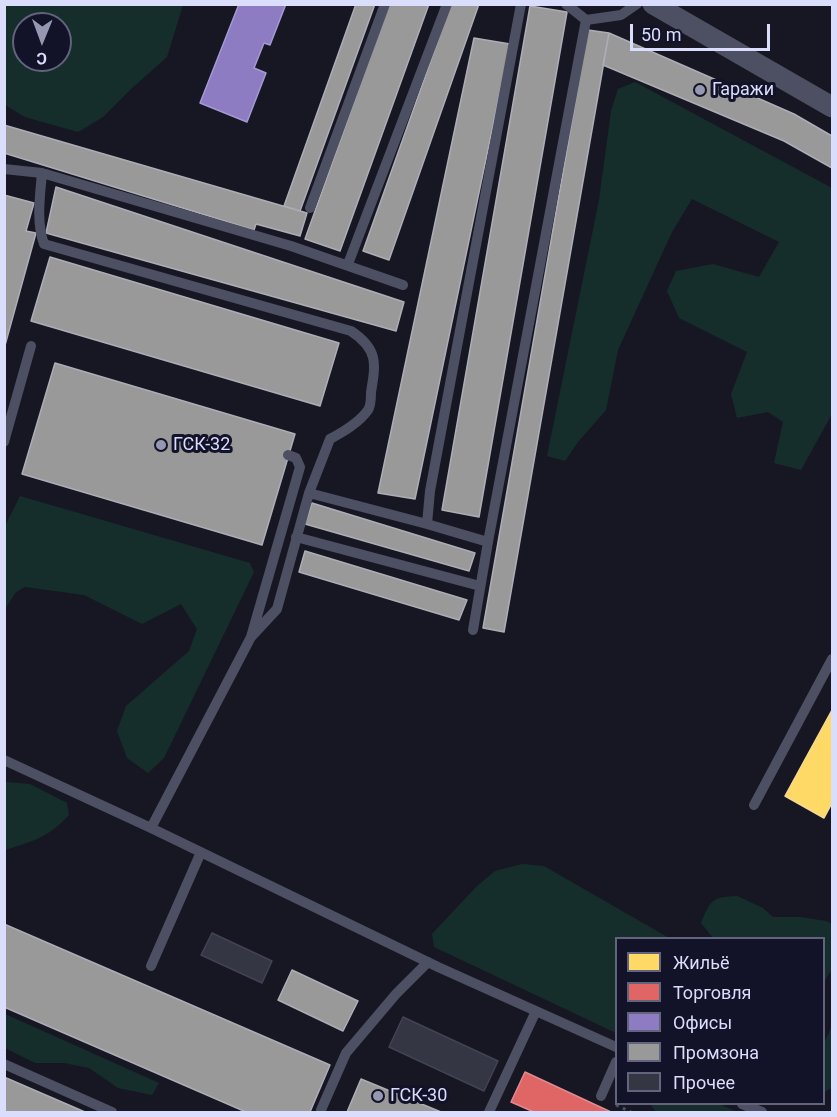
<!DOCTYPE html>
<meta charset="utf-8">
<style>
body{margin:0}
#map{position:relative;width:837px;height:1117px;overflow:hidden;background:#171723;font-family:Roboto,sans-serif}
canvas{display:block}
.frame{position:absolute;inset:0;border:6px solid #dbddfd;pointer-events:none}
.legend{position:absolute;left:615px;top:937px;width:210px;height:168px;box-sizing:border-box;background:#121228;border:2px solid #62637d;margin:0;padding:8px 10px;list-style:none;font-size:18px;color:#dbddfd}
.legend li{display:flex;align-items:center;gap:12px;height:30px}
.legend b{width:30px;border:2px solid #62637d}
.north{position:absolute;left:12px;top:12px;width:60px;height:60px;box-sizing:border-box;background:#121228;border:2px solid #62637d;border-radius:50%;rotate:181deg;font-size:16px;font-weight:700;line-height:24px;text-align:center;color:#dbddfd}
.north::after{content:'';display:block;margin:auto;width:21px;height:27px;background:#9698b1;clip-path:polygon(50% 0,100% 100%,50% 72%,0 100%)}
.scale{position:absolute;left:630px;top:24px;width:140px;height:27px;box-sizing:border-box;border:3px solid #dbddfd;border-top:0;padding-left:8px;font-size:18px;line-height:21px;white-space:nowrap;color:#dbddfd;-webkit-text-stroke:4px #121228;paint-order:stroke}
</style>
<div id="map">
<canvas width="837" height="1117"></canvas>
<div class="frame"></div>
<ul class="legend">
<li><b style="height:16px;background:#ffd966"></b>Жильё</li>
<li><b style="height:16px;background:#e06666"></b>Торговля</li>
<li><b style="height:16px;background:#8e7cc3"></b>Офисы</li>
<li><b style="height:16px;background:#999"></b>Промзона</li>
<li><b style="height:16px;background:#353644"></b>Прочее</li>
</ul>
<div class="north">С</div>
<div class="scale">50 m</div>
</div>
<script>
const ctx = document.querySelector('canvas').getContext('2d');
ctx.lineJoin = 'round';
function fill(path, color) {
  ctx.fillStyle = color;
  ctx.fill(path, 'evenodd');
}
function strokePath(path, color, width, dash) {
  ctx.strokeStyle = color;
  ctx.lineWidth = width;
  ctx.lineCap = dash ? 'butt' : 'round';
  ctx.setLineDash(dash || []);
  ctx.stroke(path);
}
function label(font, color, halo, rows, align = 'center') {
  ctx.font = font + ' Roboto,sans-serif';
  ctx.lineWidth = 6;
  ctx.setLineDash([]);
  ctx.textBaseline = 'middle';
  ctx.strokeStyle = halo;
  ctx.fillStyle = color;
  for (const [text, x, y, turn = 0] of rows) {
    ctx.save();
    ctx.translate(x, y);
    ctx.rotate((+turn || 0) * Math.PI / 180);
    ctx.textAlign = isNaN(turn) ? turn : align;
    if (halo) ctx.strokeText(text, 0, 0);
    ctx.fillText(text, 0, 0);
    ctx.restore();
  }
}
fill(new Path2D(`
 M5,4H183V5L167,57L130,90L103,117L78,132L25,117L5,105ZM24,24H60V60H24Z
 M635,82L832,188V414L801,470L774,463L783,422L768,412L737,418L731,394L747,352L679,318L667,291L676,271L713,264L759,277L779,242L692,199L672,232L618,350L606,410L578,442L565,461L547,456L599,200L611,111L618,89Z
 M20,496L250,563L254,572L164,758L148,773L127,758L117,731L126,706L189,651L197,629L181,604L142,624L84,595L25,587L16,592L5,609V526Z
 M6,782L30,784L67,803L69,815C48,838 33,841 5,850Z
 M522,864L544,866L669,938H616V1033L434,947L432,934L476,887L495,871Z
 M737,896L763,908L773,917H800L826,921L832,924V969L824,982V938H713L701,923C710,901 711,897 737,896Z
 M4,1014H5L159,1083L152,1095L118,1088L89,1068L64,1063H35L5,1048Z
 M832,1026V1086L830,1089L824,1092V1043Z
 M650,1104H719L735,1111L656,1112Z`), '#152e2b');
const homes = new Path2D(`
 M832,710V803L824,818L785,796Z`);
fill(homes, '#ffd966');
strokePath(homes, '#f4da93', 1.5);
const shops = new Path2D(`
 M525,1072L611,1112H534L511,1102Z`);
fill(shops, '#e06666');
strokePath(shops, '#de8a93', 1.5);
const offices = new Path2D(`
 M239,4H286L270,45L264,43L254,68L266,73L247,122L200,103Z`);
fill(offices, '#8e7cc3');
strokePath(offices, '#a599d4', 1.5);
const industry = new Path2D(`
 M356,4H375L300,211L284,206Z
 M389,4H429L340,251L305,239Z
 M451,4H479L389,260L363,251Z
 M530,6L567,12L479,517L442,510Z
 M588,30L609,33L504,632L483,628Z
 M609,33L794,114L832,136V168L784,141L603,65Z
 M474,38L510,44L415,499L378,493Z
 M4,125L307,213L300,236L256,224L254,230L4,153Z
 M56,187L404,302L396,331L46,233Z
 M4,195L34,203L26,231L36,233L4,349Z
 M50,257L339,343L320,406L31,321Z
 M55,363L295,434L262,545L22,474Z
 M312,503L475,553L469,571L305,524Z
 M305,551L467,600L459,620L299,572Z
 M4,924L330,1065L310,1112H246L4,1007Z
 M292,970L358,1001L343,1031L278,1000Z
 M4,1077L85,1112H4Z
 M361,1079L441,1112H347Z`);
fill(industry, '#999');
strokePath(industry, '#adadb7', 1.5);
const building = new Path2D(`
 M212,933L272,961L262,983L201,955Z
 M403,1017L498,1061L484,1091L389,1047Z`);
fill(building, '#353644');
strokePath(building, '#434256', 1.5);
strokePath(new Path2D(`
 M616,1105L631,1112`), '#45535c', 3, [3, 4.5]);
strokePath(new Path2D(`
 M566,4L586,20L621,15L637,4
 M4,169L42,173L291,246L403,285
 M42,173C40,196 36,222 44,244L351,331C378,349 376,363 371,392C371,398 371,406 368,410C359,423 343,432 330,439L309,493L277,609L251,637
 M310,208L385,4
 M348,264L447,4
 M4,442L31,346
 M309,493L427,524L488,542
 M427,524L430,491L521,4
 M296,537L480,586
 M473,630L488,542L586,20
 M4,760L151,828L438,967L616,1047
 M754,805L832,659
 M151,828L251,637L300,467L296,458L288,455
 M151,966L201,852
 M4,1064L112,1112
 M601,1096L616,1062
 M742,1104L762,1112
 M321,1110L346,1053L396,994L428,962
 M489,1112L536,1011`), '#4d4f63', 10);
strokePath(new Path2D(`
 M653,4L832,107`), '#4d4f63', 21);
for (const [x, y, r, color] of [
 [700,90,6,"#9698b1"],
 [161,445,6,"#9698b1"],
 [378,1096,6,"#9698b1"]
]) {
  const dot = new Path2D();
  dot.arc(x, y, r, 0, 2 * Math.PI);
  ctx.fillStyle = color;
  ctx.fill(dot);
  strokePath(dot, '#121228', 2);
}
label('18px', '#dbddfd', '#121228', [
 ["Гаражи",712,90],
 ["ГСК-32",173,445],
 ["ГСК-30",390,1096]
], 'left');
</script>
